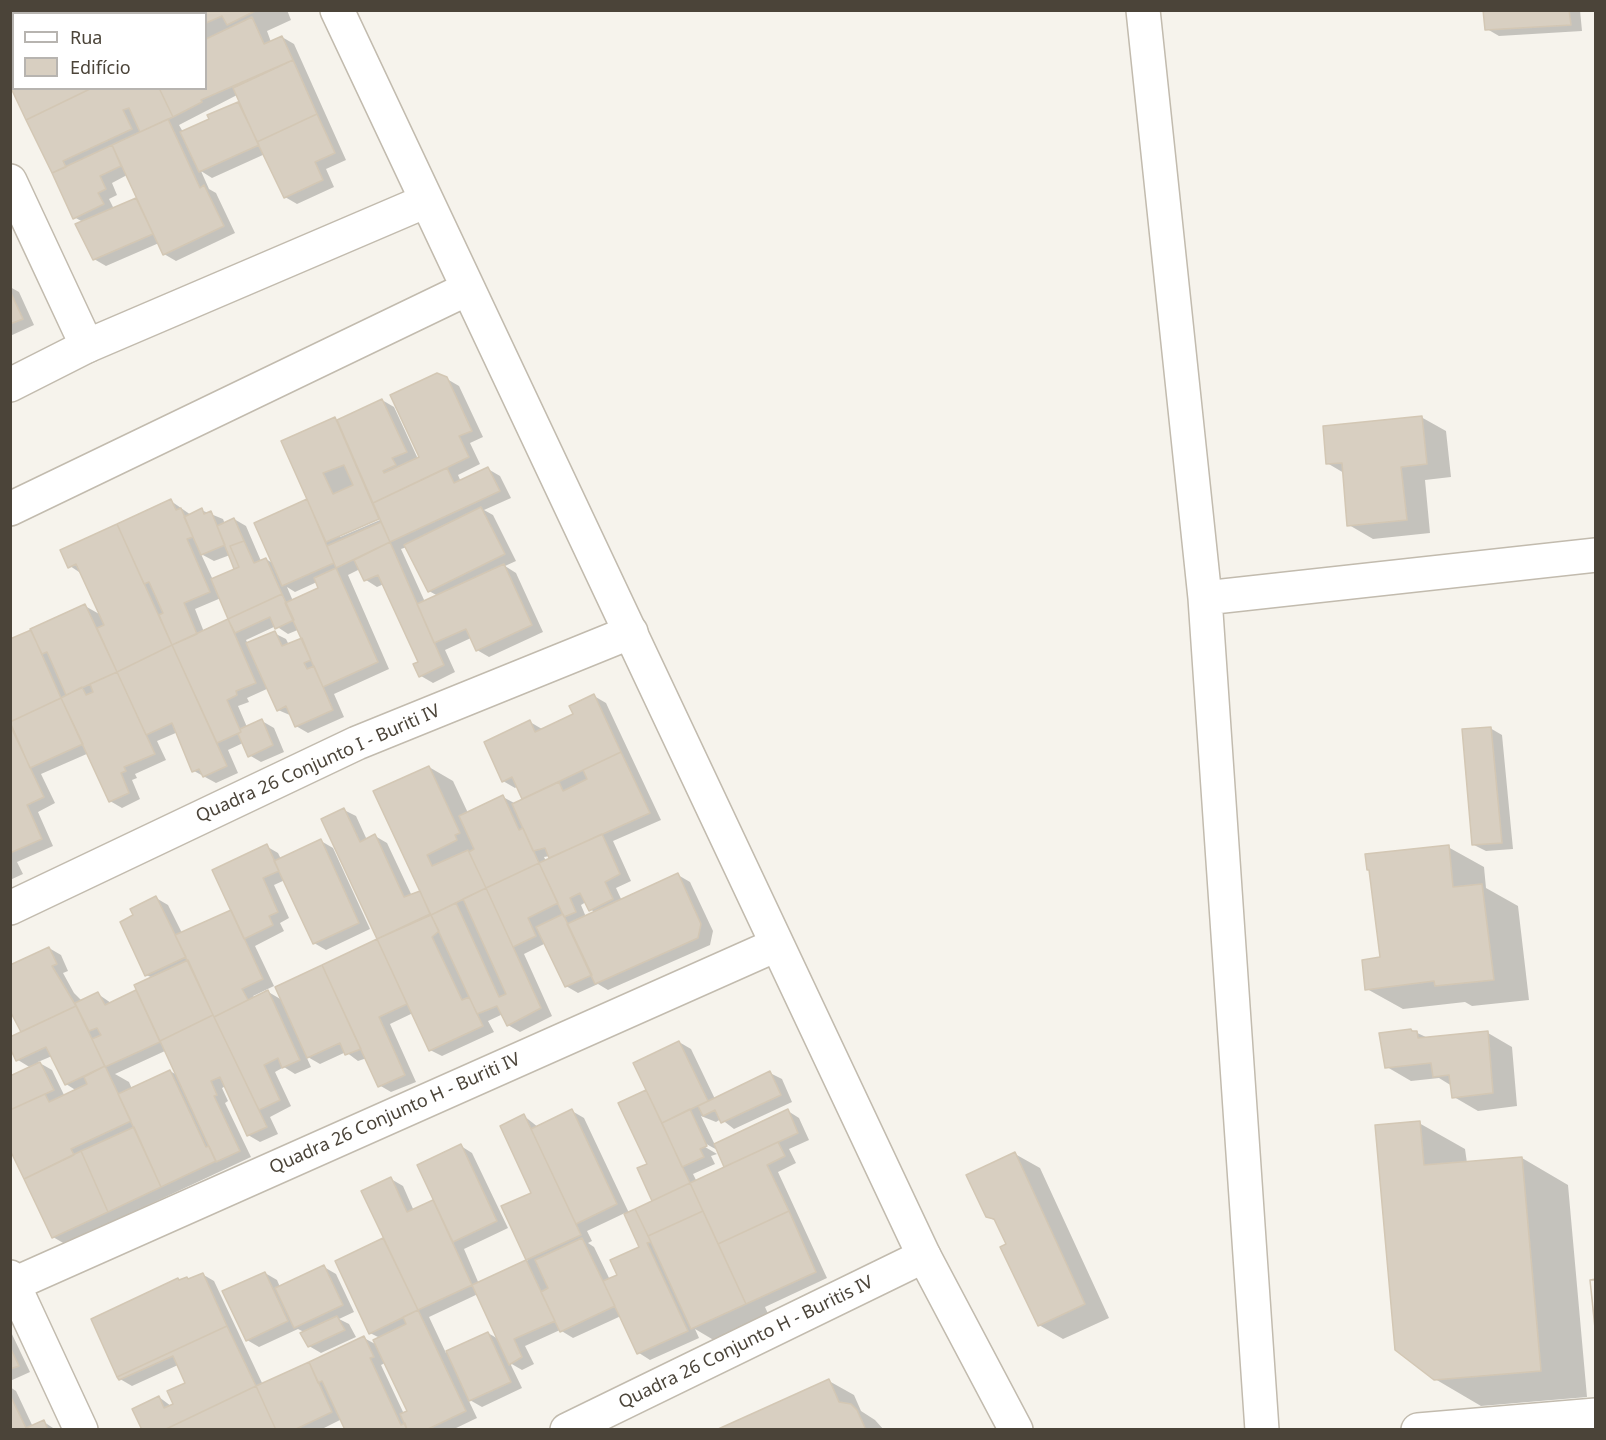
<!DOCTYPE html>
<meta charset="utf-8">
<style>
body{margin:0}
#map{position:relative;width:1606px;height:1440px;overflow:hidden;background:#f6f3ec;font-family:"Noto Sans",sans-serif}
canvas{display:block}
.frame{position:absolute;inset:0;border:12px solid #4b4439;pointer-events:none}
.legend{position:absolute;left:12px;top:12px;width:195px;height:78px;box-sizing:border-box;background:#fff;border:2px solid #b7b4b0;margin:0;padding:8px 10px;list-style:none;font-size:18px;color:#4b4439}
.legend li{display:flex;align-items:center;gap:12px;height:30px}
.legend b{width:30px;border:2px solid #b7b4b0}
</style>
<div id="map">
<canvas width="1606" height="1440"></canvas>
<div class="frame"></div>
<ul class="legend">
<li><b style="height:8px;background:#fff"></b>Rua</li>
<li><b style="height:16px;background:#d8cfc1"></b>Edifício</li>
</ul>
</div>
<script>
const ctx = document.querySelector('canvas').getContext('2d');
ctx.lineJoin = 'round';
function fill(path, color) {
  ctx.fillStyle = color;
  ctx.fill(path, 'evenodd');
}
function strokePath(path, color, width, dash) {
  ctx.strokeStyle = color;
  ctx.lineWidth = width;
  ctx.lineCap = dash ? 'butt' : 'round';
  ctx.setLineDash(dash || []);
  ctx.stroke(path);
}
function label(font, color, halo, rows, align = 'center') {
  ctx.font = font + ' "Noto Sans",sans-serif';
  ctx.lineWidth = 4.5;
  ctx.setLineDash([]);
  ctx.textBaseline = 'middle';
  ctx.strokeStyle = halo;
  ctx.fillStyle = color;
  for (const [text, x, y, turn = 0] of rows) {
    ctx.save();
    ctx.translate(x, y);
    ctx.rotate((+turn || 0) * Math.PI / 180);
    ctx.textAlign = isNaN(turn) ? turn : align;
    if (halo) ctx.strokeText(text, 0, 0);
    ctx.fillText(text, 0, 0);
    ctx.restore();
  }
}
fill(new Path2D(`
 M10,10H78L79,14H14V88H206V14H112L119,10H287L291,20L267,31L271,42L282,37L294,44L346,160L326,169L334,187L297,204L285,197L265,154L212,178L201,171L209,189L216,193L235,233L176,261L164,254L159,243L106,266L94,259L83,222L74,217L10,83ZM237,95L240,102L209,116L210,119L183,132L179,125ZM127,175L138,199L114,209L109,199L117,195L112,183Z
 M1485,10H1580L1582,31L1499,36L1487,29Z
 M10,287L19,292L34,325L10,336Z
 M447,379L459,386L483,437L470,443L480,464L458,475L461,482L488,469L500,476L511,498L484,510L493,515L516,561L505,566L516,573L543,632L489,657L477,650L471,638L445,650L455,672L433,683L421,676L420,663L384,584L377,587L366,580L360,569L348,575L389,669L334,694L344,717L308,733L296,726L292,716L278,710L269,688L247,698L249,702L238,706L247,727L262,721L274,728L284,752L261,762L249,755L243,743L228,750L238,773L216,783L194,771L178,732L157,741L166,760L135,774L137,778L132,780L140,799L122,808L110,801L89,753L41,774L55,803L38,812L53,846L17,862L23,874L10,880V641L85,606L101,615L82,574L70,566L171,501L191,515L201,510L223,519L225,524L234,519L246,526L261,561L266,559L274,564L309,500L334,419L339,421L382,400L394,407L418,459L421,458ZM386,514L387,517L340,537V534ZM407,547L429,591L438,596L425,602L401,549ZM201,554L214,561L230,555L236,570L213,580ZM317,582L320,589L293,601L287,587L295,592ZM221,598L230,619L204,632L195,609ZM276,626L288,634L300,629L304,639L289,645L286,639L274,633L248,644L246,640Z
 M1421,417L1446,431L1451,477L1425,480L1430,533L1373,539L1349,525L1344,473L1327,463Z
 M594,696L606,703L661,820L613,841L631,881L616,888L622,901L678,875L690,882L713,931L710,945L608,990L598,984L578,993L566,986L546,943L524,954L552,1016L520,1032L508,1025L503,1014L488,1021L494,1032L442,1056L430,1050L413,1013L390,1024L416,1082L391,1092L379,1085L367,1058L358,1061L346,1052L320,1064L306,1056L311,1067L295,1074L284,1067L275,1072L291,1106L270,1117L278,1134L260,1142L248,1135L226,1086L222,1088L228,1101L225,1103L251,1157L127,1215L132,1226L77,1251L53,1237L31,1068L18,1060L49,948L61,955L68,971L63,973L74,993L82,1001L98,994L111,1003L138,991L153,978L146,975L135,916L156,898L168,905L182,933L233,910L266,846L278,853L281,859L321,841L333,848L370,929L326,950L314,943L285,880L274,885L289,918L280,923L284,931L255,946L274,986L253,996L255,998L266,993L265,990L282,1000L277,988L379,940L323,820L344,810L356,816L367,840L375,836L387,843L412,896L422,892L429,767L453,781L468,813L503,797L516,804L524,800L518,786L515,788L503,781L530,722L542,729L575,715ZM550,856L551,859L546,861L544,857ZM586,902L590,909L596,913L586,917L581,905ZM165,1051L177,1075L170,1071L132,1089L129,1082L115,1074ZM52,1056L66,1084L77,1091L65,1097L52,1070L38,1062Z
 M1490,728L1502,735L1513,849L1486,851L1474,845Z
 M1448,847L1484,867L1486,888L1518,906L1529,1000L1472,1006L1465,1002L1403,1009L1367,989L1381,959Z
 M1411,1030L1428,1038L1488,1033L1512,1047L1517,1106L1478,1111L1454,1097L1452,1086L1439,1078L1411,1081L1387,1067Z
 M679,1042L691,1049L715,1099L770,1073L782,1079L792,1102L734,1129L721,1119L716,1122L701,1116L715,1145L788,1111L799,1118L809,1140L789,1149L796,1163L778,1172L827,1278L765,1307L770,1318L717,1342L695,1329L699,1338L650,1360L639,1353L621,1316L573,1338L560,1330L525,1346L534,1364L522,1370L510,1363L522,1388L482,1407L468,1399L477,1418L452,1430H346L342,1419L320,1430H144L159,1397L171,1406L187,1383L178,1365L132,1386L120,1379L181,1281L202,1274L214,1281L263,1385L364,1338L377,1345L380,1338L370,1333L337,1261L385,1239L391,1179L403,1186L414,1211L435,1201L461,1146L472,1153L508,1228L464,1249L479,1284L528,1260L503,1207L533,1193L524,1116L538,1127L572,1111L584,1118L629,1213L654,1202L649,1165L620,1103L648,1091ZM701,1141L719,1151L726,1168L697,1182L693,1174L715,1164L711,1156L717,1154L700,1144ZM625,1213L641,1248L619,1276L610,1280L594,1247L588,1243L592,1241L587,1231ZM478,1294L500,1340L488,1333L446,1353L429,1317ZM385,1363L409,1412L404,1414L381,1365Z
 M1419,1123L1465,1149L1467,1163L1522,1158L1568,1185L1587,1397L1481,1406L1435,1379Z
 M1015,1154L1040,1168L1109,1318L1063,1339L1039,1325L1008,1245L997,1222L987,1216Z
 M324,1267L336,1274L354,1312L339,1319L349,1324L356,1337L321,1353L309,1346L304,1332L298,1329L259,1347L247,1340L265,1273L277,1280L280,1287Z
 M10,1330L30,1372L10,1381Z
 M829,1381L854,1395L861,1411L875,1420L884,1430H720Z
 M10,1387L16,1391L33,1427L44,1422L56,1430H10Z`), '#0003');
const building = new Path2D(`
 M10,10H70L71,14H14V54L10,55Z
 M153,10H257L227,25L222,16L206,23V14H154Z
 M1483,10H1569L1571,25L1485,30Z
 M252,17L264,44L282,36L293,60L201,100L202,102L173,117L159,88H206V39Z
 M14,58V88H92L26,120L10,86V59Z
 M293,60L317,114L257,142L233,88Z
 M92,88H159L173,117L140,132L129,108L123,110L132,129L63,161L66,167L52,173L26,120Z
 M238,102L259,145L199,172L180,132L209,119L207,115Z
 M317,114L335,153L315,162L323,180L284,198L257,142Z
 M168,119L200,188L204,185L224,226L163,255L112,145Z
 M112,145L121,166L100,176L106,189L98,193L104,204L73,219L52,173Z
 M136,198L153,234L93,260L75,224Z
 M10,291L23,319L10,324Z
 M437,373L447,377L472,431L459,436L469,457L373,503L337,420L382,399L407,452L392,458L396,465L383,471L384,473L419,457L390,395Z
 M1422,416L1427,464L1401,467L1407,520L1347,526L1342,463L1326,464L1323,426Z
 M335,417L379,519L326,542L281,441ZM344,465L353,485L333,494L323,473Z
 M488,467L500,491L390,542L373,503L447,468L454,483Z
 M171,499L176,510L181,508L193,537L187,539L210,592L184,603L197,634L172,645L159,615L163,613L149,582L144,584L117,524Z
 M307,499L334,563L282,586L254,523Z
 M481,507L505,554L428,592L404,545Z
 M202,508L204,514L211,511L225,545L201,555L184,517Z
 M234,518L244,541L230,546L239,567L234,569L217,526Z
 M381,522L390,542L336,568L327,546Z
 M117,524L172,645L117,672L97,628L104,625L76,564L68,568L60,550Z
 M244,541L254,563L266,558L282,594L228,619L211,579L239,567L230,546Z
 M390,542L444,665L419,677L413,664L418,662L378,575L364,581L354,560Z
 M504,564L532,625L476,651L466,629L434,643L417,604Z
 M336,568L378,662L323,687L285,603L318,588L314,578Z
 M282,594L294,620L275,629L270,617L235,633L228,619Z
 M85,604L117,672L66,695L47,652L42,654L30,629Z
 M228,619L256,683L236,691L237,695L227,700L241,732L217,743L172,645Z
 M31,630L61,698L10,722V639Z
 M275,631L282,646L302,638L311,660L304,663L307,669L314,666L333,710L295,727L286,706L277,711L246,643Z
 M172,645L227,766L203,777L199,769L192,772L172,723L146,735L117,672Z
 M117,672L155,754L124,767L126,771L121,773L129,793L109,802L61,698L82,687L86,695L93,692L90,684Z
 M594,694L621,752L522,799L512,777L502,782L484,742L530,720L535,732L573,714L569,706Z
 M61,698L83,744L30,768L10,722Z
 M262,719L273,745L248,757L238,734L241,732L240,729Z
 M10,725L44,797L27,805L42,839L10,853Z
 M1491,727L1502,843L1472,845L1462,729Z
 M621,752L650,813L549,858L545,848L533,851L512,804L559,782L563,791L587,779L583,770Z
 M429,766L460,833L455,835L457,840L427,855L432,866L468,850L486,888L431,915L373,791Z
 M503,795L519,830L523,828L539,863L486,888L469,852L474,849L459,816Z
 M344,808L360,842L375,834L404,897L420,891L430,914L377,939L321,819Z
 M602,834L620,874L605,882L613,899L589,911L580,893L570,898L576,912L564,917L539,863Z
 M321,839L359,923L313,944L274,861Z
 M267,844L279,871L263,878L278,912L269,916L273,925L244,939L212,870Z
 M1449,845L1453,887L1482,884L1494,980L1435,986L1434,981L1365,990L1362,960L1380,957L1369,870H1367L1365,854Z
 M539,863L558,903L528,918L536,936L513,947L486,888Z
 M678,873L701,924L698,938L595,984L567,924Z
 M486,888L541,1008L507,1026L497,1006L477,1014L431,915L456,903L499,997L506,994L463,899Z
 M156,896L186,957L145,976L120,922L133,915L130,909Z
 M231,910L263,979L242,989L248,1000L214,1017L175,935Z
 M563,914L592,975L565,987L536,927Z
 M431,915L439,931L432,937L462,1000L469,997L483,1026L429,1051L377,939Z
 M377,939L407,1004L379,1017L405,1075L378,1087L322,965Z
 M49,947L57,964L52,966L76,1006L21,1032L10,1011V965Z
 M188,960L213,1015L160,1041L134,985Z
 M322,965L361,1049L345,1055L340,1043L307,1058L275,987Z
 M136,990L160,1042L105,1067L92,1039L101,1035L97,1028L89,1031L75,1003L98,992L105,1005Z
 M268,990L300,1060L282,1068L278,1058L264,1065L280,1100L259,1110L214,1017Z
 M76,1006L105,1066L65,1085L46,1047L16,1061L10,1048V1037Z
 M213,1015L267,1127L247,1136L220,1077L211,1081L217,1095L214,1096L240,1151L216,1162L160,1041Z
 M1411,1029L1412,1031H1417L1418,1038L1488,1031L1493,1093L1452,1098L1449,1075L1433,1077L1431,1063L1385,1068L1379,1033Z
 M679,1041L708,1101L662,1123L633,1063Z
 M40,1062L54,1090L10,1110V1076Z
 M105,1066L131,1121L71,1149L74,1155L24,1179L10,1150V1110L45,1094L49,1102L87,1084L84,1077Z
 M170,1070L206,1147L209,1146L216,1161L161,1187L118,1094Z
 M770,1071L781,1095L721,1123L715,1110L703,1116L698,1106Z
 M646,1090L690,1183L652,1201L637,1168L647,1164L618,1103Z
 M572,1109L617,1204L576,1224L531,1129Z
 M690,1109L707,1146L700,1149L704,1157L682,1167L662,1123Z
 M788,1109L798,1133L724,1167L714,1144Z
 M524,1114L581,1235L526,1260L501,1206L531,1193L500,1126Z
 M1420,1121L1424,1165L1522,1157L1541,1371L1434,1380L1395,1350L1375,1125Z
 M134,1127L161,1187L108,1212L81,1151Z
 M778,1142L785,1156L767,1165L789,1211L718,1244L690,1183Z
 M461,1144L497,1221L453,1242L417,1165Z
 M81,1151L108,1212L52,1238L24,1179Z
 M1015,1152L1085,1304L1038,1326L1000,1247L1006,1244L994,1219L986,1217L966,1175Z
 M391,1177L407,1212L433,1200L472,1285L418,1310L361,1191Z
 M690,1183L703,1211L648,1236L635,1209Z
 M635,1209L651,1242L647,1243L688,1331L637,1354L603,1281L617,1275L610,1260L639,1247L624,1214Z
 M703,1211L746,1304L691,1329L648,1236Z
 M789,1211L816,1272L746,1304L718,1244Z
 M383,1238L418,1310L369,1334L335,1261Z
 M582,1238L615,1306L560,1332L541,1292L548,1288L535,1260Z
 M526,1260L555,1321L514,1339L522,1357L509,1365L472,1285Z
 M324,1265L343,1305L294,1328L275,1288Z
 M265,1272L288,1321L246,1341L222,1291Z
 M203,1273L227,1326L117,1377L91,1319L178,1278L179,1280L187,1277L188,1279Z
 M1596,1279V1336L1590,1280Z
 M1590,1280H1596V1338Z
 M418,1310L466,1411L426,1430H407L400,1414L407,1411L373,1340L406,1324L403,1317Z
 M337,1316L345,1330L308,1347L300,1333Z
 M227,1326L256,1386L164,1430H142L132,1409L159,1396L164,1408L173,1404L167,1391L185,1383L173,1356L119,1380L117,1377Z
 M488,1332L511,1382L469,1401L446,1351Z
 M364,1336L374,1357L370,1358L401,1425L405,1423L407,1430H345L322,1381L318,1383L309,1362Z
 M10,1347L19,1366L10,1369Z
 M309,1362L332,1412L294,1430H276L256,1386Z
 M829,1379L839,1402L851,1404L857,1410L866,1430H716Z
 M256,1386L276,1430H164Z
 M10,1395L26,1428L23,1430H10Z
 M44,1420L48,1430H23L26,1428Z`);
fill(building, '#d8cfc1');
strokePath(building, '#d3c7b4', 1.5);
const minor = new Path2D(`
 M1143,10L1205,598L1262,1430
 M10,181L87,346
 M1205,598L1596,555
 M10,908L357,743L631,632
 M10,1277L81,1430
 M14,1284L776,945
 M567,1430L924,1256
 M1418,1430L1596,1415`);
const tertiary = new Path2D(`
 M337,10L924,1256L1016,1430
 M10,385L87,346L426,201
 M10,509L467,289`);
strokePath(minor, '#c2bbae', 36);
strokePath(tertiary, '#c2bbae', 36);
strokePath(minor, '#fff', 33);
strokePath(tertiary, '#fff', 33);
label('18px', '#4b4439', '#fff', [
 ["Quadra 26 Conjunto I - Buriti IV",318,764,-24],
 ["Quadra 26 Conjunto H - Buriti IV",395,1114,-24],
 ["Quadra 26 Conjunto H - Buritis IV",746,1343,-26]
]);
</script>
